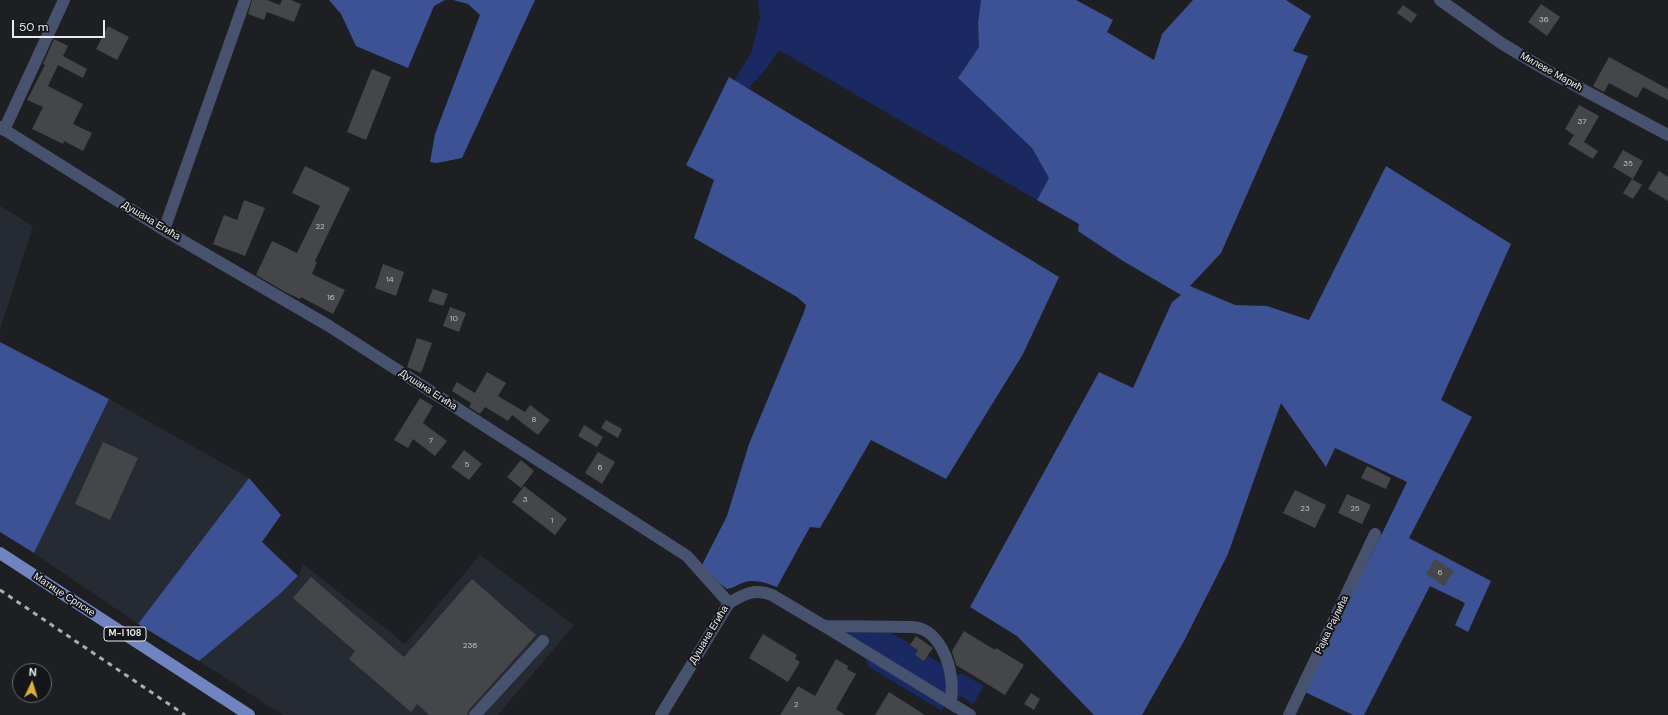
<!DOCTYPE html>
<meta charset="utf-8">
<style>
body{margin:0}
#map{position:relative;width:1668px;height:715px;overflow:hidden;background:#1d1f22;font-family:"DM Sans",sans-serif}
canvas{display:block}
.north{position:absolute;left:12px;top:663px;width:40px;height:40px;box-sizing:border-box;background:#141518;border:1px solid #6a6b6d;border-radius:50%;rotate:4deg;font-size:11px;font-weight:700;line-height:16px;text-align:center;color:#eaebed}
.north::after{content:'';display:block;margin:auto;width:14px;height:18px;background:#ddb133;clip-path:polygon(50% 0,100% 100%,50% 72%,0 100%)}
.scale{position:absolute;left:12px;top:20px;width:93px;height:18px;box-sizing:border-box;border:2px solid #eaebed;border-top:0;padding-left:5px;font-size:12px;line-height:14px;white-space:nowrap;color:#eaebed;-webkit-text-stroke:3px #141518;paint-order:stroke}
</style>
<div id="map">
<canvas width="1668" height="715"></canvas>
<div class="north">N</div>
<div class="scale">50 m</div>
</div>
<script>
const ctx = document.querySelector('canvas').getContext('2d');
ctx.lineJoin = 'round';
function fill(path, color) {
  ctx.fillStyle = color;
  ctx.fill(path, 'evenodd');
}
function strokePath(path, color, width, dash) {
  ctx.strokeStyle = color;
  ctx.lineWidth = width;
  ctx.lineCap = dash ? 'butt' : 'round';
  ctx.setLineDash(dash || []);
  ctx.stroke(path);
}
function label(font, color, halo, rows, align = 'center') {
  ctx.font = font + ' "DM Sans",sans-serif';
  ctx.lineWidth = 4;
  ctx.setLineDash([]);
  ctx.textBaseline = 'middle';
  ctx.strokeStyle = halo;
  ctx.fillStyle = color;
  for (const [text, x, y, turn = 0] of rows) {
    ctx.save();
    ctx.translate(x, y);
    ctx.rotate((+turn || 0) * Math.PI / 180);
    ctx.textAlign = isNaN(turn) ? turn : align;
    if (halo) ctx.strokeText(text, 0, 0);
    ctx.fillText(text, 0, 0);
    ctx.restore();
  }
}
fill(new Path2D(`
 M0,206L33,226L0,330Z
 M109,399L249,478L138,624L34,553Z
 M480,555L574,625L498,715H283L199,661L281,593L298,577L303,564L405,644Z`), '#262a32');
fill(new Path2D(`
 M758,0H981L978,23L979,47L958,78L1032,148L1049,178L1037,200L779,50L766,69L748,89L734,81L751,53L760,18Z
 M847,632L891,633L911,644L910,645L918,650L915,655L924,661L928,656L942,664L945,670L946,695L846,633Z
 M864,657L946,703L942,711L869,667Z
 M959,674H963L984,686L973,704L960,696L957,702L955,700V678Z`), '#1a2962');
fill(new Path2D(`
 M329,0H445L434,6L408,68L356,46L341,14Z
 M453,0H535L462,158L437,163L430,162L435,134L480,15L468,4Z
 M981,0H1076L1113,20L1107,32L1154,60L1162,34L1193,0H1286L1311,16L1293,51L1308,56L1221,253L1190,286L1235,305L1267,306L1309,320L1386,166L1511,244L1441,400L1472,417L1409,538L1491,581L1468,632L1455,625L1465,603L1430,586L1364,715H1353L1305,692L1407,482L1335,448L1326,467L1281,403L1228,554L1184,641L1142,715H1094L1017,636L970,607L1099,372L1133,388L1172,302L1181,295L1123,261L1078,231L1079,224L1037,200L1049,178L1032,148L958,78L979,47L978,23Z
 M729,77L1059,277L1023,354L946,479L871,440L820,528L810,527L777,587C767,583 753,578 742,583C737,585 733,588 727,589L719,583L702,565L727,516L749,444L804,312L806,305L797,297L694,238L714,180L686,165Z
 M0,342L109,399L34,553L0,532Z
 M249,478L281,515L262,542L298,576L281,593L199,661L138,624Z`), '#3d5294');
fill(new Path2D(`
 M252,0H267L280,5L282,0H291L301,4L294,22L267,12L264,20L248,14Z
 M1541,4L1560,17L1547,36L1528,22Z
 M1403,5L1417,15L1411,23L1397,13Z
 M108,26L129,37L117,60L96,49Z
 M54,39L68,46L63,56L87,69L83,78L58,65L48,86L83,104L73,124L92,133L83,151L64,141L63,144L32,129L43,107L27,100L45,65L43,64Z
 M1609,57L1668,89V100L1643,87L1637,98L1609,83L1604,92L1593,86Z
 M372,69L391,77L366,140L347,132Z
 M1579,105L1599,116L1584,142L1598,151L1593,159L1568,144L1574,135L1565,129Z
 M1623,150L1643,161L1633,179L1613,167Z
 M305,166L350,188L315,261L317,262L312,274L345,290L333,314L301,297L300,299L287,293L256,275L272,241L297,253L320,206L292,193Z
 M1659,171L1668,177V201L1648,189Z
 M1632,179L1642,185L1633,199L1623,193Z
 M244,200L265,208L245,256L213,244L224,215L237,220Z
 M383,264L404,272L396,296L375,288Z
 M433,289L448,294L443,306L428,301Z
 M450,307L466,313L459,332L443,326Z
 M417,338L432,343L421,373L407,367Z
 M487,372L506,383L498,396L525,412L530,405L550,420L538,435L512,415L508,421L485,407L480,414L469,407L471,403L452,391L457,382L475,393Z
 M420,398L433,406L423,423L447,441L435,456L413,439L408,448L394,440Z
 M606,420L622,429L618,438L601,428Z
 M584,425L603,437L597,447L578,436Z
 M103,442L138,458L110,520L75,504Z
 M464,450L482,464L469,480L451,467Z
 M598,452L615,462L602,484L585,473Z
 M521,460L534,471L521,488L507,477Z
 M1367,466L1391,478L1386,489L1361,478Z
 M524,486L567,519L555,535L512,502Z
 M1295,490L1326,505L1315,528L1283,513Z
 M1347,494L1371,505L1362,524L1338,513Z
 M1435,559L1454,571L1444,586L1426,574Z
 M311,577L404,657L472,579L536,635L469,710L467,715H429L417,704L411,712L349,659L355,651L293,598Z
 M964,631L995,650L996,648L1024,665L1005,695L956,665L952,651Z
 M763,634L797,655L795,659L800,662L788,682L749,658Z
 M916,636L933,648L924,661L915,655L918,650L910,645Z
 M836,659L848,666L847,669L856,674L836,709L845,715H780L798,686L815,696Z
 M889,692L925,715H875Z
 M1031,693L1040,699L1034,710L1024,704Z`), '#45464a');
strokePath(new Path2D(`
 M1440,0L1501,43L1546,70L1668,135
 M0,127L164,230L329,326L687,556L729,603
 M4,130L64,0
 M164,230L245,0
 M950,703L970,715
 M475,715L543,641
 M661,715L729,603C744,594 755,588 772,595L824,626L912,627C943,628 957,677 950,703L824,626
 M1289,715L1375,534`), '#47526f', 12);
strokePath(new Path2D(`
 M0,553L249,715`), '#6f84c0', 12);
strokePath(new Path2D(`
 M0,590L185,715`), '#acadb0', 3, [5, 5]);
label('8px', '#c1c2c4', null, [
 ["36",1544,20],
 ["37",1582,122],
 ["35",1628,164],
 ["22",320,227],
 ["14",390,280],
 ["16",331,298],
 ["10",454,319],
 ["8",534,420],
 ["7",431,441],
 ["5",467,465],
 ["6",600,468],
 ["3",525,500],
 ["23",1305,509],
 ["25",1355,509],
 ["1",552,521],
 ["6",1440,573],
 ["236",470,646],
 ["2",796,705]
]);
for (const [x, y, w] of [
 [125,634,42]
]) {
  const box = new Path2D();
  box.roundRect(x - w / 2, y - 7, w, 14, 3);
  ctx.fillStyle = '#141518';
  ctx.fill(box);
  strokePath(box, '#eaebed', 1);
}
label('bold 9px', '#eaebed', null, [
 ["M-I 108",125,634]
]);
label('10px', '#eaebed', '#141518', [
 ["Милеве Мaрић",1551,72,29],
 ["Душана Егића",151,221,31],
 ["Душана Егића",428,390,33],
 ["Матице Српске",64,595,33],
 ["Рајка Рајлића",1332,625,-64],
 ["Душана Егића",709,635,-59]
]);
</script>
